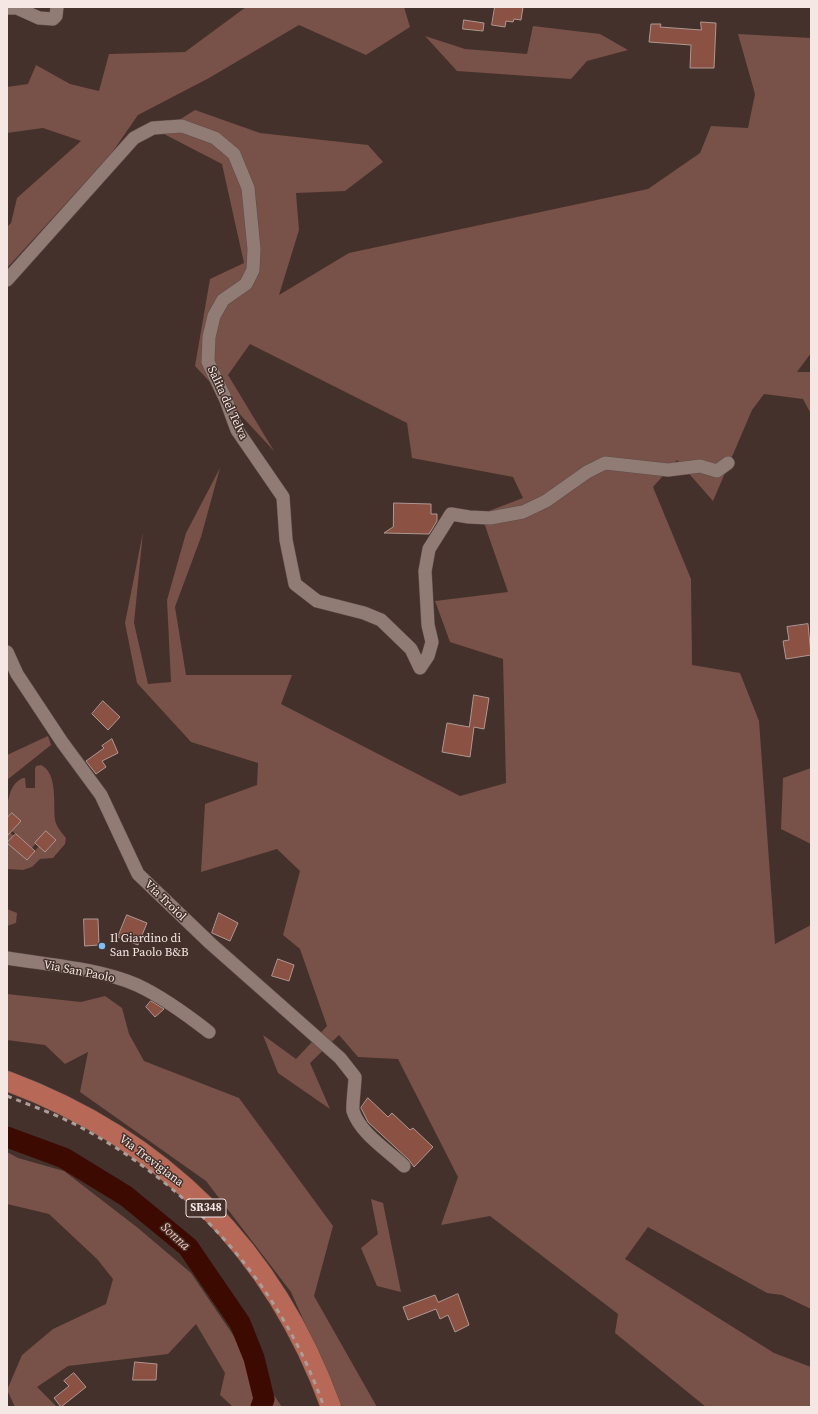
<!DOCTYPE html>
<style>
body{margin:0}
#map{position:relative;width:818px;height:1414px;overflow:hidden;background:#44312c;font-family:"Source Serif 4",serif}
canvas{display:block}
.frame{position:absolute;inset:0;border:8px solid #f4e7e4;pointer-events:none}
</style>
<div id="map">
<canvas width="818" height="1414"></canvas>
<div class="frame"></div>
</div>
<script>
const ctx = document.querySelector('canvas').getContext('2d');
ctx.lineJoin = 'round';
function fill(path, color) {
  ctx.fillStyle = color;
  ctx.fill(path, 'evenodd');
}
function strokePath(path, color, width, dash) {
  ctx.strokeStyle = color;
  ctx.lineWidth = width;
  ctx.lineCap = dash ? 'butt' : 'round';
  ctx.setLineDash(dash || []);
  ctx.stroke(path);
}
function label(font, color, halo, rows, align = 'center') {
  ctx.font = font + ' "Source Serif 4",serif';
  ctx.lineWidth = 3;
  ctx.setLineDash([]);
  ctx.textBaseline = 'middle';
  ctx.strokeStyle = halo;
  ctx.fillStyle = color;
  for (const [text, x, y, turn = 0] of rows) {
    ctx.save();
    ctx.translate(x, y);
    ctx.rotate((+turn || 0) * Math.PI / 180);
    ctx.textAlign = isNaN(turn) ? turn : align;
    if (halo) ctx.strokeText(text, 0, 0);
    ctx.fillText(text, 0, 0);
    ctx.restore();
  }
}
fill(new Path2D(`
 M246,7H404L410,27L366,55L299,25L209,78L138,115L111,154L7,268V227L11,223L17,198L81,141L43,128L7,133V87L28,84L36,65L70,84L99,91L109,54L185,52Z
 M533,26L600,34L628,50L587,61L571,79L457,71L425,36L465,49L527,54Z
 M738,34L811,38V353L797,372H811V414L803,399L764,394L752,410L713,501L677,460L653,487L691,579L692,665L740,673L759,721L775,944L811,925V1309L782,1295L767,1293L648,1227L625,1259L774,1353L811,1367V1407H706L615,1333L618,1314L490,1216L441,1225L458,1177L398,1059L358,1057L339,1035L310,1063L330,1109L278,1073L263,1035L296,1059L327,1026L300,949L283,935L300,871L277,849L201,872L205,804L257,785L258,763L191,742L137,683L125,623L143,532L134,623L148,684L171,682L167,600L186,533L220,468L201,537L175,607L186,675H292L281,704L460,796L506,783L503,659L450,642L435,601L508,592L481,514L523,498L513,477L412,458L407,423L250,344L228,375L274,451L195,366L210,279L244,263L222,164L160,132L195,110L260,133L368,145L383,162L345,191L296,193L299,230L279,295L349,253L648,189L700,153L711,126L748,128L755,94Z
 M48,736L51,745L7,780V755Z
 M41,765C58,773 53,804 55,820C56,826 62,833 66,838L65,844L53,858L40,859L32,867L23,870L7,869V830L14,836L7,843L27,860L39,846L45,852L56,840L46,832L32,848L12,831L20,821L12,813L7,818C7,805 8,784 23,778H25L26,788H35V769L36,766Z
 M811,768V844L781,829L783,778Z
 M7,909L17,913L16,923L7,926Z
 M7,994L81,1002L105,996L122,1008L129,1034L144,1061L239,1098L333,1226L314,1296L377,1407H342L291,1292L206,1181L80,1092L88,1052L65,1064L45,1045L7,1040Z
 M7,1152L18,1158L64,1171L138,1228L191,1273L282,1407H233L220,1395L225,1373L196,1324L168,1354L68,1366L37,1387L56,1406L55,1407H15L7,1390L22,1355L53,1329L106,1304L113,1279L97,1259L49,1214L7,1204Z
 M371,1199L383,1203L401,1292L377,1286L361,1248L378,1234Z`), '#785148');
strokePath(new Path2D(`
 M7,1137L64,1158L126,1196L188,1247L240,1323L254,1358L264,1399L261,1407`), '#3d0a01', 21);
const building = new Path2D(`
 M495,7H523L521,20L514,19L513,22L506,21L505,27L492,25Z
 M464,20L484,23L483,31L463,29Z
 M701,22L716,23L714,68H690L691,45L649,42L651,24H661L660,27L701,30Z
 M394,503L431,504V514H437V521L429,534L384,533L393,527Z
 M808,624L811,655L786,659L783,641L789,640L787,627Z
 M474,695L489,698L484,729L474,727L470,757L442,752L447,723L469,727Z
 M103,701L120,717L108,730L92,714Z
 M112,739L118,753L102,761L106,767L96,774L86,761L104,748L102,746Z
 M12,813L21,821L7,836V818Z
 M46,831L56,840L45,852L35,843Z
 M16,834L35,851L27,860L7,843Z
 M219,913L238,923L230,941L212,933Z
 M127,915L147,923L138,945L118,937Z
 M84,919H98L99,945L85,946Z
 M278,959L294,965L289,981L272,976Z
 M151,1001L164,1009L155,1017L146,1007Z
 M368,1098L388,1117L392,1113L410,1130L413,1128L433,1147L414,1167L409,1160L368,1122L361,1108Z
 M458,1294L469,1325L455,1332L448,1315L440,1319L436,1309L408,1320L403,1307L435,1295L438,1302Z
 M135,1362L157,1364L156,1380H133Z
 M74,1373L86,1387L61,1407L54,1398L69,1386L64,1381Z`);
fill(building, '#8b5143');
strokePath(building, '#af9892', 1);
const minor = new Path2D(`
 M7,8H17L39,18L53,19L56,16L57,7
 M7,280L134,138L153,128L182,126L215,138L234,154L248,188L254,249L253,270L246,284L223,300L214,316L209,337L208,362L226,400L237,430L283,497L286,540L295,584L317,601L364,613L381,620L411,649L420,668L428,656L432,642L428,625L425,571L429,549L451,514L469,517L490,518L523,512L546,501L587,472L605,463L668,470L700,466L717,471L728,463
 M7,652L17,674L62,742L101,795L138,874L210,943L340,1058L355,1077C355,1085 352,1106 353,1111C360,1133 387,1150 404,1166
 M7,958C49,965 97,968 137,985C163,997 186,1014 209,1032`);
const primary = new Path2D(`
 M7,1081C163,1139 274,1250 331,1407`);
strokePath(minor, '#5f4e4a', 14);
strokePath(primary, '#5f4e4a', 21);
strokePath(minor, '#917b75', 13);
strokePath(primary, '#b76856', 20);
strokePath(new Path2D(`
 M7,1096C32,1106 58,1115 82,1128C193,1187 282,1287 324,1407`), '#ac9d99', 3, [5, 5]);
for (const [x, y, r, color] of [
 [102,946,4,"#79bff8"]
]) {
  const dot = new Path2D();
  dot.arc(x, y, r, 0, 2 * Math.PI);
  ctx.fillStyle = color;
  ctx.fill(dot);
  strokePath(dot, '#44312c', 1.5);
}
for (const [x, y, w] of [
 [206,1208,40]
]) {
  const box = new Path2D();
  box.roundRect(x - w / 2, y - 9, w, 18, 3);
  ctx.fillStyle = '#44312c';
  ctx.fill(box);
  strokePath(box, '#f4e7e4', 1);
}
label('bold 11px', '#f4e7e4', null, [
 ["SR348",206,1208]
]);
label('12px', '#f4e7e4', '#44312c', [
 ["Salita del Telva",227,403,65],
 ["Via Troiol",165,901,44],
 ["Via San Paolo",79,972,11],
 ["Via Trevigiana",151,1161,37]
]);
label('12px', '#f4e7e4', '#44312c', [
 ["Il Giardino di",110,939],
 ["San Paolo B&B",110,953]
], 'left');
label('italic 13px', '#fec7b9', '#44312c', [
 ["Sonna",175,1237,42]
]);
</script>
